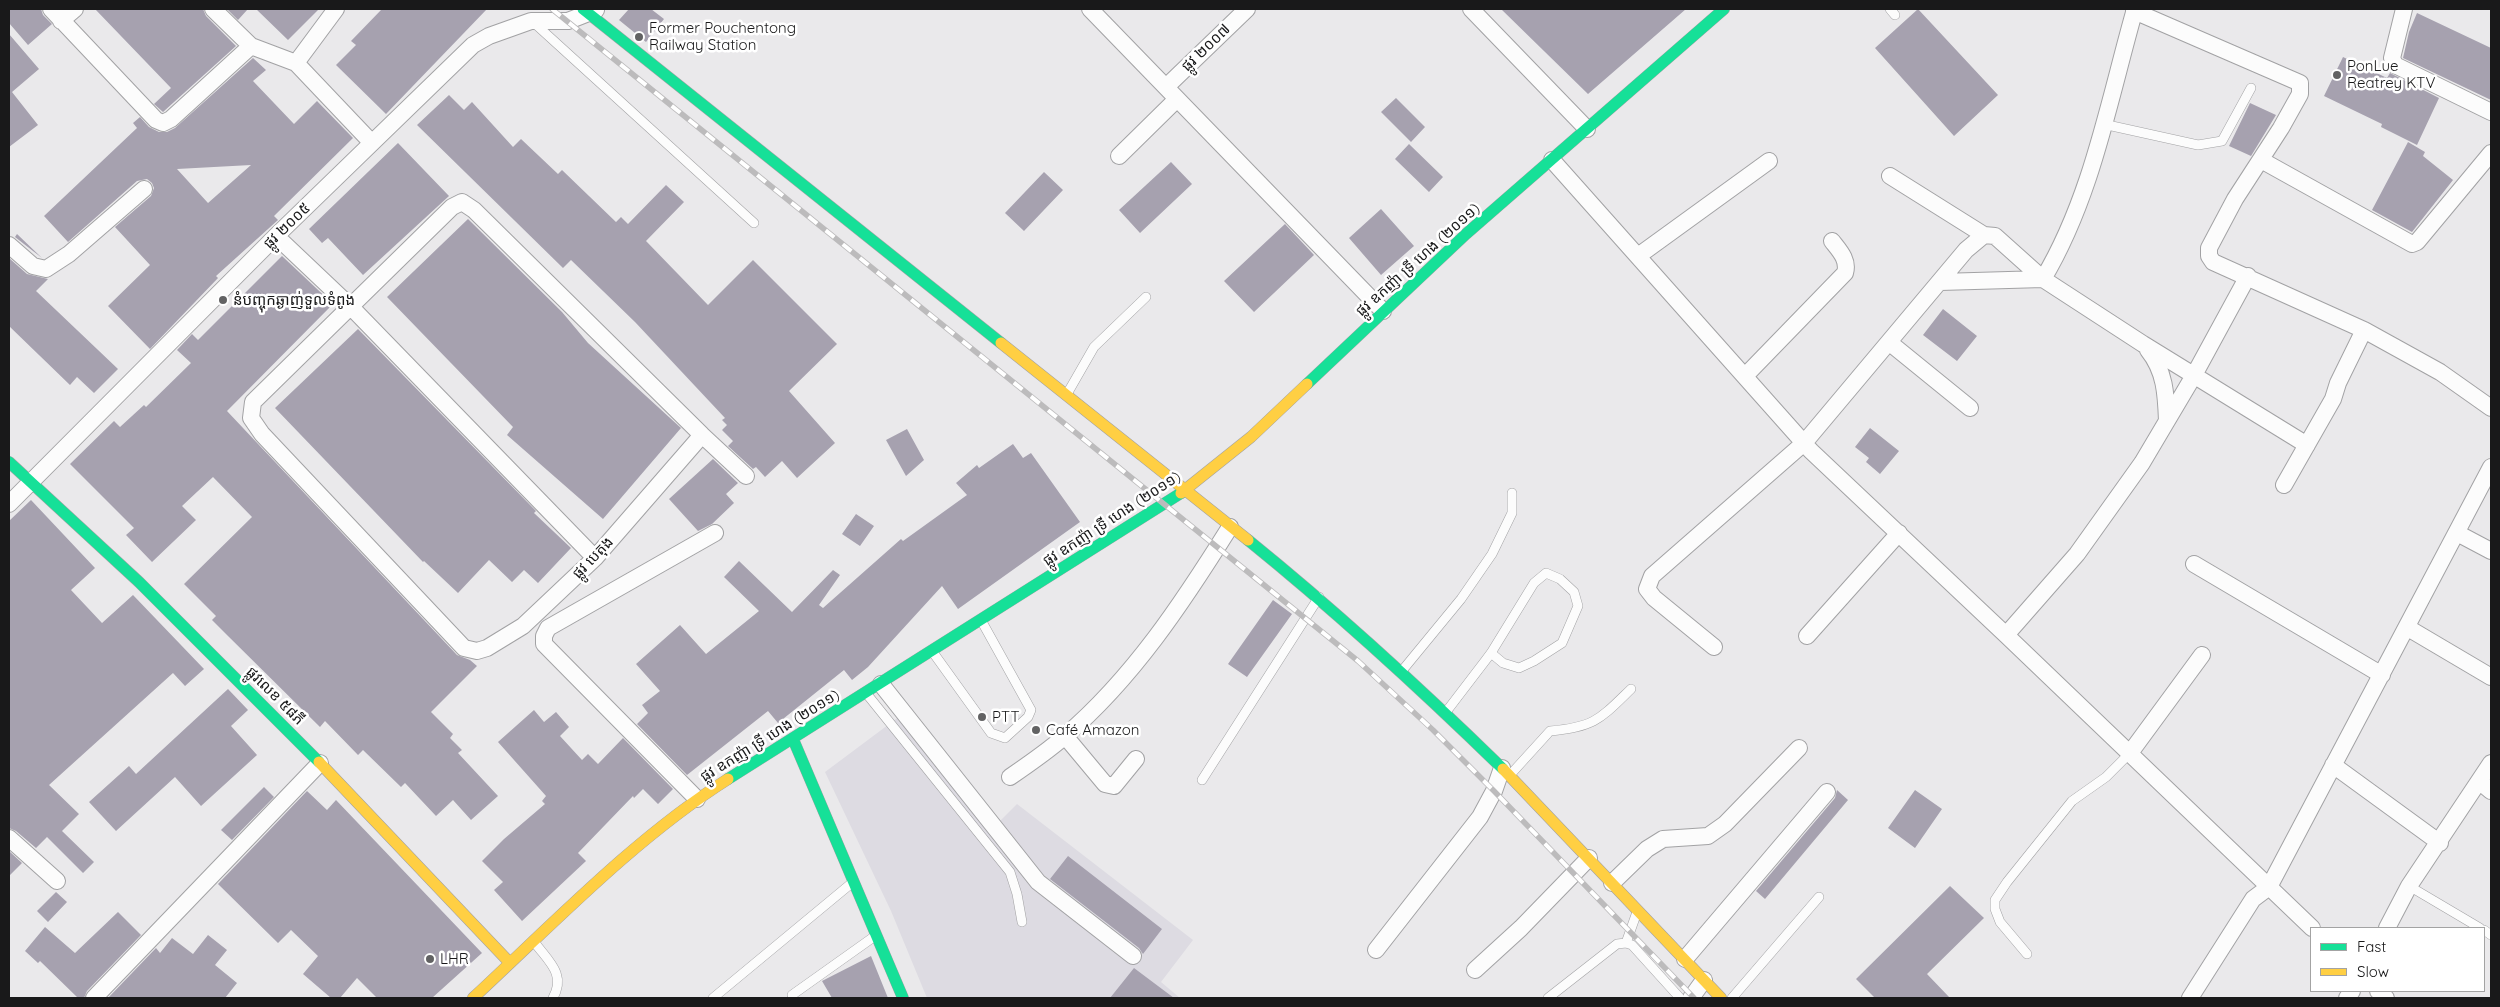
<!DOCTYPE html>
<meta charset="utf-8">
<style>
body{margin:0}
#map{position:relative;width:2500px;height:1007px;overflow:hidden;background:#eae9eb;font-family:Quicksand,sans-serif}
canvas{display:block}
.frame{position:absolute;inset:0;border:10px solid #19191a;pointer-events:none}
.legend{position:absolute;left:2310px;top:927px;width:175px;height:65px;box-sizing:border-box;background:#fff;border:1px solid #a3a3a3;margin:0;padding:6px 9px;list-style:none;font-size:15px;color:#19191a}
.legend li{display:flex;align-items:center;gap:10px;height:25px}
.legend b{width:25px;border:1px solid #a3a3a3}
</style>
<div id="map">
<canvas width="2500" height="1007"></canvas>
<div class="frame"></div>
<ul class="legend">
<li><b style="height:6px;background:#16e098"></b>Fast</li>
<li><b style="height:6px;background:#ffcf43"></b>Slow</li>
</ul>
</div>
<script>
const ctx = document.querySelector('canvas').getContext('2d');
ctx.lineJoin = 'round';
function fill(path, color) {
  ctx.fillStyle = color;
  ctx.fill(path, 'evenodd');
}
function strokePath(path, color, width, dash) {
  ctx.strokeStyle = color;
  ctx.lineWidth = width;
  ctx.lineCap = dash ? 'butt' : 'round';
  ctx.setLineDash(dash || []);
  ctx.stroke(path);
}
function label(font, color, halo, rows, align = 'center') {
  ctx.font = font + ' Quicksand,"Noto Sans Khmer",sans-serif';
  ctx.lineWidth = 5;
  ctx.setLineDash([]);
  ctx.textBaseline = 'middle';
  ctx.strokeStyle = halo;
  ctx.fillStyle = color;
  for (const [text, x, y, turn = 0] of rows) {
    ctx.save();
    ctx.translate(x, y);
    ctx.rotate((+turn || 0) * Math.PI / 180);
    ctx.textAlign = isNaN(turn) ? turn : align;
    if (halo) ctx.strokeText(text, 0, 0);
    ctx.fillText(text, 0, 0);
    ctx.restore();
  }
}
fill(new Path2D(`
 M900,716L991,830L1017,804L1193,940L1161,982L1180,998H927L891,911L825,772Z`), '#dddbe2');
fill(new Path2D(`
 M9,9H41L43,15L52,24L28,45L9,23Z
 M95,9H203L206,16L236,46L163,112L154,104L171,88Z
 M227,9H248L238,20Z
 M256,9H319L288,40Z
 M382,9H487L386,114L336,65L356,45L351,41Z
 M629,9H651L664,19L646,42L619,20Z
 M1501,9H1686L1588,94Z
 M1918,9L1998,95L1954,136L1875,48Z
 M2417,13L2491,48V100L2403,58L2409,32Z
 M9,34L39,69L12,92L38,125L9,147Z
 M2343,57L2387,78L2390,73L2439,98L2417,145L2381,127L2382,124L2324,96Z
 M253,58L266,70L253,81L294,124L317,101L353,138L274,216L278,220L216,276L218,278L150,349L108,306L150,265L115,227L151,196L154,188L152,183L147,179L137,181L68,242L44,216L137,128L133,123L140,117L149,127L159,132H167L175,128ZM251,165L208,203L177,169Z
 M449,95L464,110L472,102L513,147L521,139L558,174L562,170L616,222L621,217L628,224L666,185L684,202L646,241L708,305L753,260L837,344L789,391L835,443L797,478L782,461L765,477L756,467L753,469L728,446L733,441L722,430L727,425L722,420L725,418L635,322L571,260L563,268L417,125Z
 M1396,98L1425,127L1411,142L1381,112Z
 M2250,103L2276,115L2251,156L2229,146Z
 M2408,142L2425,152L2423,156L2453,180L2412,232L2372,210Z
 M398,143L449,196L363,275L328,238L322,243L309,229Z
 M1409,144L1443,177L1429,192L1395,159Z
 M1171,162L1192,184L1140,233L1119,210Z
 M1044,172L1063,190L1024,231L1005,213Z
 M1381,209L1414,246L1381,275L1349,238Z
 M468,219L562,312L588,343L681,428L603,519L507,435L513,427L387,297Z
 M1285,224L1314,255L1254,312L1224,281Z
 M17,234L42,258L15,237Z
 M282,256L333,304L227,411L457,655L470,660L477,666L431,712L453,734L450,738L462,750L458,753L498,796L471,820L453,800L436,816L405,783L401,787L363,750L358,755L325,721L320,727L228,636L212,620L216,616L184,584L252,517L213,477L182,506L196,520L152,562L126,535L134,528L70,464L114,421L120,427L144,405L146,407L191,363L177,350L192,334L198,340Z
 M9,258L27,274L48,279L36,291L118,369L94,393L77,377L70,385L9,326Z
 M1943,309L1977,336L1957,361L1923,335Z
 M358,329L536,511L534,513L571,548L538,583L524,570L512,582L489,560L458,593L424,561L423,562L275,408Z
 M1870,428L1899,451L1880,474L1866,462L1869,458L1855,447Z
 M907,429L924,460L906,476L886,440Z
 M1013,444L1023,458L1031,453L1080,522L958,609L942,586L868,667L852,680L844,670L778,723L768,711L687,775L637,724L648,713L642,705L660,691L636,664L680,625L706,654L759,611L724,577L739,561L792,612L833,570L840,575L819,605L823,608L901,539L903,541L967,495L956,483L977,465L979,468Z
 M713,459L738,483L726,494L734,503L712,524L698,531L669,499Z
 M31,500L95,568L71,590L102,623L133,595L204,669L185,686L173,673L49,785L79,814L62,831L94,862L83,873L47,837L36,848L16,831L9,828V521Z
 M856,514L874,526L860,546L842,534Z
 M1273,600L1292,614L1247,677L1228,664Z
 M228,689L248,710L231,726L257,755L201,806L175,777L116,831L89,802L129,766L136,774Z
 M534,710L544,722L556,712L569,727L560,736L582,760L588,754L598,764L623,738L673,789L658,804L643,789L634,798L633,796L578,853L586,861L522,921L494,890L503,882L482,861L504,839L545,804L542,801L546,796L498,742Z
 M264,787L274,797L232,840L221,830Z
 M1837,790L1848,800L1765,899L1756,891L1835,798Z
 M1915,790L1942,809L1915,848L1888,828Z
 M307,791L327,810L336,800L482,953L432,998H377L357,978L340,998H331L303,974L318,956L291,930L278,943L218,884Z
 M9,851L22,863L9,876Z
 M1068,856L1162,929L1143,954L1139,948L1050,879Z
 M1950,886L1984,918L1927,974L1950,998H1875L1856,979Z
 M56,892L67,902L48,922L37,911Z
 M118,912L141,935L87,991L84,998H78L40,961L38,963L25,951L45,927L75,953Z
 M208,935L227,950L215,965L237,983L225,998H108L156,948L160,953L172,938L193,954Z
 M871,956L888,998H832L822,981Z
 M1134,968L1174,998H1110Z`), '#a6a1af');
const lane = new Path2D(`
 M1890,9L1895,15
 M532,21L754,223
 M2103,124L2198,145L2222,141L2251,88
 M1067,394L1094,347L1146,297
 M932,651L991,733L1005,738L1028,717L1031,710L981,620
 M1401,672L1461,599L1492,554L1512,513V493
 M866,693L1010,872L1017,894L1022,922
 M1446,712L1485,661L1491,653L1534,583L1546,573L1560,579L1574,592L1578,606L1562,643L1534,661L1519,668L1503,663L1491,653
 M1510,775L1550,731C1595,727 1600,719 1631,689
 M1202,780L1319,597
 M2409,886L2480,928
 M2484,930L2491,935
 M535,943C549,962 566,974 553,998
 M1626,943L1637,912
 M2027,954L2000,922L1995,909V900L2007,882L2072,801L2106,777L2130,753
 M792,995L875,936
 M713,998L853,882
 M1548,998L1617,944L1626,943L1632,945L1680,998
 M1732,998L1819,897`);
const street = new Path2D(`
 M51,9L156,120L163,123L171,119L251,46
 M213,9L251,46L296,63L372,143
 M1090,9L1383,311
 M1471,9L1587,129
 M2404,9L2392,58L2395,65L2491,112
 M2134,11L2300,83V94L2281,128L2235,199L2209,248V256L2213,262L2364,330L2440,372L2491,408
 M61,21L75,9
 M296,63L336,9
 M1166,87L1247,9
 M1119,156L1177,99
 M1552,160L1811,451L2006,635L2312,928
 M2261,160L2412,244L2417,242L2491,153
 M1890,176L1984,235
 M276,236L351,307L595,558
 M9,245L33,266L46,269L69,254L144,189
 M1638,256L1769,161
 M2043,279C2092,197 2109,100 2135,9
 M1940,282L2043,279
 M1890,343L1970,408
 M2148,350C2165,371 2166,394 2167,421
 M1745,376L1845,273C1849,260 1839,250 1832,241
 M702,435L595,558L523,626L487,648L477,651L464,648L262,434L251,418L253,402L452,207L462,202L474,210L702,435L746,476
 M2284,485L2333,399L2338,383L2364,330
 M9,504L276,236L473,45L489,36L531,21H568L596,10
 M2457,533L2491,551
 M2194,564L2382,675
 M2408,628L2491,677
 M2006,635L2077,554L2142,463L2193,377L2248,276
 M1807,636L1899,533
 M1714,647L1654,598L1647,589L1652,576L1804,443L1966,250L1984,235L1995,236L2043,279L2143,344L2307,445
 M881,684L1038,882L1133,956
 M1065,736L1105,784L1114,786L1136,759
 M2130,753L2202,655
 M2333,765L2440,843
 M1010,777C1029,764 1048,751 1065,736C1133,678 1183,602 1230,527
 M2479,781L2491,791
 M697,799L544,644V636L548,628L715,533
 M9,838L57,881
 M1612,883L1647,849L1663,839L1708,836L1725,824L1799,748
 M2387,928L2409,886L2491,763
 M1376,950L1480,817L1494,791L1502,768
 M1685,959L1827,792
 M1475,970L1521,928L1589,858
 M2378,991L2386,998
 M94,998L320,763
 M1691,998L1704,980
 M2190,998L2253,899L2269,887L2491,467
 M2347,998L2352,991`);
const fast = new Path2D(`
 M583,9L1001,343
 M1307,384L1466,234L1724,9
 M9,462L139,582L319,762
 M1248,540C1337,612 1421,689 1503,769
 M793,739L903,998
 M728,779L1181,493`);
const slow = new Path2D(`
 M1001,343L1248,540
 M1181,493L1251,437L1307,384
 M319,762L510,963
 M1503,769L1721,998
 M473,998C554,923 635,838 728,779`);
strokePath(lane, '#a2a2a4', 10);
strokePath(street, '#a2a2a4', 18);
strokePath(fast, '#a2a2a4', 12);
strokePath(slow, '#a2a2a4', 12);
strokePath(lane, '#fcfcfc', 9);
strokePath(street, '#fcfcfc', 16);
strokePath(fast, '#16e098', 11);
strokePath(slow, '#ffcf43', 11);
const rail = new Path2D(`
 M552,9L1358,661L1433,730L1494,791L1694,998`);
strokePath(rail, '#bcbbbc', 5.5);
strokePath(rail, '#fff', 4, [11]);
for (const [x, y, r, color] of [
 [639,37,5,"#626263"],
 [2337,75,5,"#626263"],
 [223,300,5,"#626263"],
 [982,717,5,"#626263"],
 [1036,730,5,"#626263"],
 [430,959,5,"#626263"]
]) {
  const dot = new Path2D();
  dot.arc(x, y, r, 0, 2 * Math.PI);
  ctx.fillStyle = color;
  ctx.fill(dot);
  strokePath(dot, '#fff', 2);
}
label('15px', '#19191a', '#fff', [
 ["Former Pouchentong",649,28],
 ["Railway Station",649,45],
 ["PonLue",2347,66],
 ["Reatrey KTV",2347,83],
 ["នំបញ្ចុកឆ្ងាញ់ទួលទំពូង",233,300],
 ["PTT",992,717],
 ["Café Amazon",1046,730],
 ["LHR",440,959]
], 'left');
label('15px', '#19191a', '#fff', [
 ["ផ្លូវ ២០០៧",1206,48,-44],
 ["ផ្លូវ ២០០៥",287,226,-44],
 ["ផ្លូវ ឧកញ៉ា ទ្រី ហេង (២០១១)",1418,260,-42],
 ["ផ្លូវ ឧកញ៉ា ទ្រី ហេង (២០១១)",1112,519,-33],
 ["ផ្លូវ បេតុង",593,558,-46],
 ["ផ្លូវលេខ ៥៨ភី",275,696,45],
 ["ផ្លូវ ឧកញ៉ា ទ្រី ហេង (២០១១)",770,736,-32]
]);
</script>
